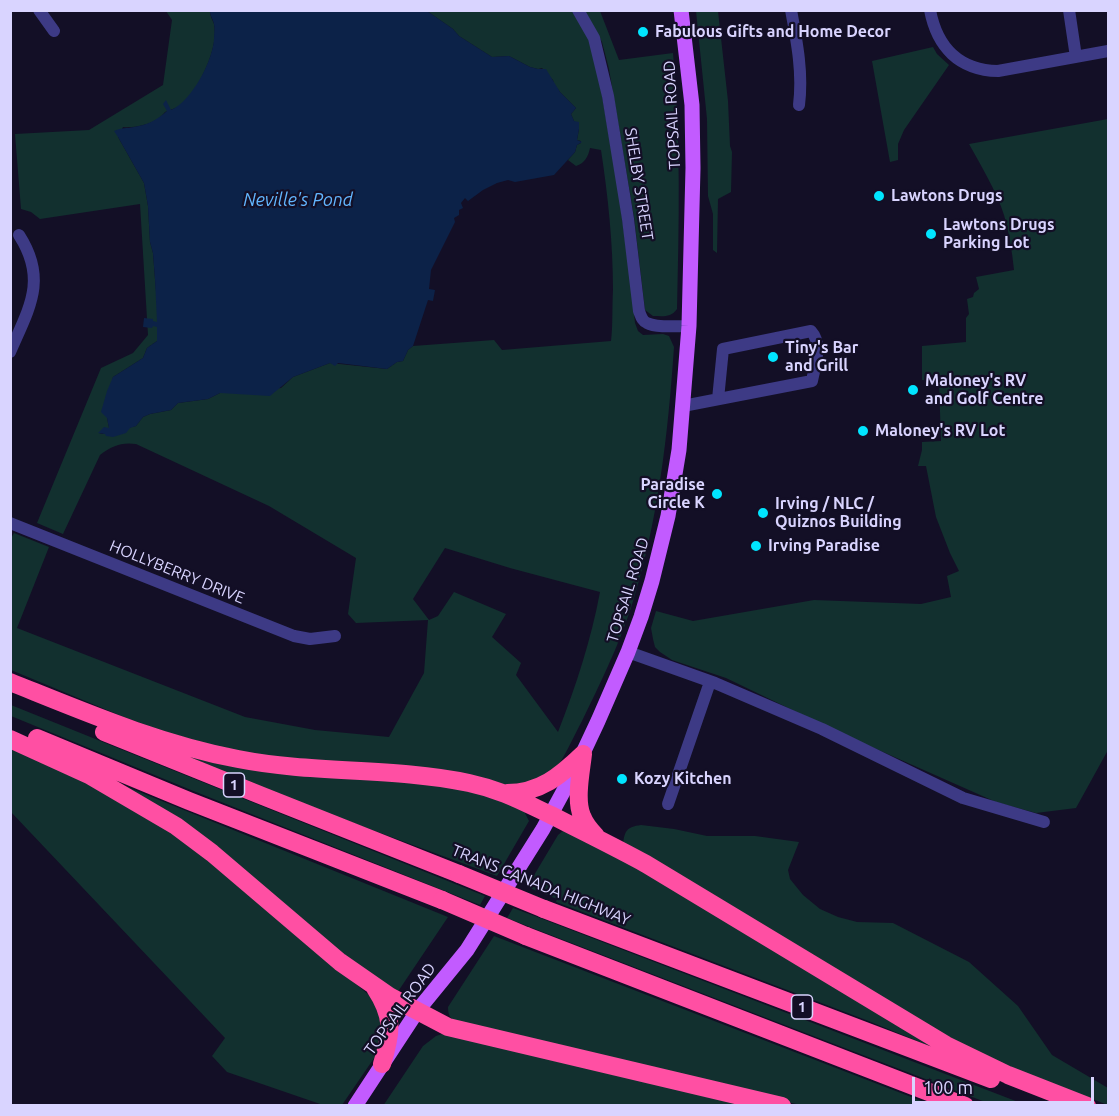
<!DOCTYPE html>
<style>
body{margin:0}
#map{position:relative;width:1119px;height:1116px;overflow:hidden;background:#130f26;font-family:Ubuntu,sans-serif}
canvas{display:block}
.frame{position:absolute;inset:0;border:12px solid #d9d4ff;pointer-events:none}
.scale{position:absolute;left:912px;top:1077px;width:182px;height:27px;box-sizing:border-box;border:3px solid #d9d4ff;border-top:0;padding-left:8px;font-size:18px;line-height:21px;white-space:nowrap;color:#d9d4ff;-webkit-text-stroke:4px #130f26;paint-order:stroke}
</style>
<div id="map">
<canvas width="1119" height="1116"></canvas>
<div class="frame"></div>
<div class="scale">100 m</div>
</div>
<script>
const ctx = document.querySelector('canvas').getContext('2d');
ctx.lineJoin = 'round';
function fill(path, color) {
  ctx.fillStyle = color;
  ctx.fill(path, 'evenodd');
}
function strokePath(path, color, width, dash) {
  ctx.strokeStyle = color;
  ctx.lineWidth = width;
  ctx.lineCap = dash ? 'butt' : 'round';
  ctx.setLineDash(dash || []);
  ctx.stroke(path);
}
function label(font, color, halo, rows, align = 'center') {
  ctx.font = font + ' Ubuntu,sans-serif';
  ctx.lineWidth = 4.5;
  ctx.setLineDash([]);
  ctx.textBaseline = 'middle';
  ctx.strokeStyle = halo;
  ctx.fillStyle = color;
  for (const [text, x, y, turn = 0] of rows) {
    ctx.save();
    ctx.translate(x, y);
    ctx.rotate((+turn || 0) * Math.PI / 180);
    ctx.textAlign = isNaN(turn) ? turn : align;
    if (halo) ctx.strokeText(text, 0, 0);
    ctx.fillText(text, 0, 0);
    ctx.restore();
  }
}
fill(new Path2D(`
 M166,11H210C210,16 212,19 214,24C215,29 215,37 214,42C211,62 195,96 178,107C174,109 169,110 165,112C163,114 161,117 158,119C148,125 134,128 123,127L118,137L144,183L148,206L150,242L153,253L155,279L158,315L157,341L147,348L143,358L113,377L107,418L109,428L99,433L102,434L136,426L143,417L150,414L171,410L178,403L208,399L220,393H234L281,388L293,377L330,363L387,369L397,362L403,361L408,350L413,346L494,340L502,350L611,341C613,325 612,307 613,290C613,243 608,196 601,150L590,148C588,157 585,163 576,166L568,160L575,152L577,145L581,143V141L577,140L579,129L574,121L571,114L576,108L560,92L554,84L553,80L542,68L538,69L530,67L509,56L492,57L459,36L453,29L427,11H572L589,38L599,78L619,194L631,285L635,323L638,331L643,335L663,334L669,336L674,347C668,435 658,523 631,608C618,647 600,684 582,721C577,730 560,767 553,772C547,777 524,783 515,786L248,755L167,733L119,715L11,670L10,540L14,533L49,547L17,628L245,717L315,730L389,737L424,673L428,620L356,623L348,614L356,558L269,506L136,444C121,442 112,446 100,455L63,534L37,523L101,368L133,353L148,335L140,204L40,219L31,212L21,209L15,134L89,130L163,85L172,20ZM445,548L510,568L600,592C591,640 576,686 558,732L516,675L521,663L492,637L506,614L454,592L438,616L429,620L413,599Z
 M584,11H600L619,60L673,53C681,139 679,224 677,309C671,318 662,316 653,316L645,310L634,217L609,69L602,42Z
 M696,11H718L728,101L730,146L732,152L731,192L718,199L717,253L713,250V214L708,196L707,119Z
 M933,47L937,54L949,65L904,130L898,144V160L890,162L872,61Z
 M1108,119V750L1076,808L1036,813L996,802L838,732L726,678L672,660L660,652L655,647L653,639L651,628L656,611L693,621L814,600L921,604L951,597L947,576L959,571L950,553L936,517L926,466H918L922,450V442L941,441L939,382L922,380V346L966,342V318L969,314L967,299L973,297L974,293L979,289L976,277L1014,270C1012,251 1009,232 1004,215C997,192 980,164 969,144Z
 M11,705L485,896L480,905L191,790L11,716Z
 M154,744L472,789L523,809L529,821L497,876L272,793Z
 M11,747L40,759L171,828L286,923L379,1004L383,1045L342,1105H323L227,1072L212,1056L225,1038L11,812Z
 M100,776L448,917L397,993Z
 M641,825L674,829L707,836H755L799,842L788,870L790,879L803,895L820,909L838,917L857,922L893,923L969,962L1018,1006L1052,1055L1108,1088V1105L982,1057L623,844C625,831 626,827 641,825Z
 M564,830L573,831L974,1064L866,1020L556,902L557,899L527,887L558,835Z
 M513,908L540,918L1026,1105H993L535,929L507,918Z
 M494,936L932,1105H801L661,1074L456,1023C450,1018 448,1015 448,1007Z
 M445,1033L764,1106H383L423,1046L436,1036Z`), '#12302f');
fill(new Path2D(`
 M210,11H427L453,29L459,36L492,57L509,56L530,67L538,69H546L560,92L576,108L571,114L574,121L579,122V129L577,140L582,142L577,145L575,152L554,175L515,182L508,180L497,183L483,190L468,201L465,198L461,203L463,208L459,210V215L454,218L455,222L431,270L429,289L435,290L433,301L428,300L413,346L408,350L403,361L397,362L387,369L338,363L335,366L330,363L293,377L270,396L220,393L208,399L178,403L171,410L150,414L143,417L136,426L130,428L126,433L113,437L106,436L105,434L98,433L104,427L109,428L107,418L101,412L107,391L113,377L143,358L147,348L157,341V327L153,326L152,328L143,327L144,318L153,319V321L157,322L155,279L153,253L150,242L148,206L144,183L118,137L114,131C123,127 125,129 134,127C147,125 157,120 167,111L163,104L166,100L171,110C192,101 213,60 214,39C214,34 215,28 214,24C213,19 210,16 210,11Z`), '#0c2248');
strokePath(new Path2D(`
 M39,10L54,31
 M578,10L594,38L608,96L628,219L639,311C641,316 642,321 647,323C656,328 678,326 689,326
 M791,10C797,42 803,73 799,105
 M930,10C937,47 959,70 998,71L1108,51
 M1069,10L1076,57
 M10,352C29,308 48,280 19,235
 M683,406L812,381C815,365 823,344 811,331L723,349L718,399
 M10,523L294,636L310,639L335,636
 M628,652L715,683L822,729L963,798L1044,822
 M668,804L710,682`), '#3d3a85', 12);
strokePath(new Path2D(`
 M355,1106L418,1010L467,950L543,829L575,770L598,721L628,652L641,617L652,581L668,516L679,450L689,326L693,168L692,105L681,10`), '#c25bff', 15);
strokePath(new Path2D(`
 M10,682C85,712 159,744 238,759C314,774 393,767 469,783C502,790 523,802 553,816C584,832 615,847 646,864L946,1045L1008,1075L1087,1106
 M104,732L260,795L459,874
 M37,738L189,801L442,900
 M10,739L89,775L176,826L212,853L340,962L389,996L448,1027L782,1106
 M583,754C581,772 575,800 582,816C585,824 590,830 596,836
 M507,793C540,793 560,776 583,754
 M544,909L991,1079
 M526,936L965,1106
 M375,988C394,1017 392,1032 382,1064`), '#ff4fa3', 18);
strokePath(new Path2D(`
 M459,874L544,909
 M442,900L526,936`), '#ff4fa3', 18);
for (const [x, y, r, color] of [
 [643,32,6,"#00e5ff"],
 [879,196,6,"#00e5ff"],
 [931,234,6,"#00e5ff"],
 [773,357,6,"#00e5ff"],
 [913,390,6,"#00e5ff"],
 [863,431,6,"#00e5ff"],
 [717,494,6,"#00e5ff"],
 [763,513,6,"#00e5ff"],
 [756,546,6,"#00e5ff"],
 [622,779,6,"#00e5ff"]
]) {
  const dot = new Path2D();
  dot.arc(x, y, r, 0, 2 * Math.PI);
  ctx.fillStyle = color;
  ctx.fill(dot);
  strokePath(dot, '#130f26', 2);
}
for (const [x, y, w] of [
 [234,785,21],
 [802,1007,21]
]) {
  const box = new Path2D();
  box.roundRect(x - w / 2, y - 12, w, 24, 4.5);
  ctx.fillStyle = '#130f26';
  ctx.fill(box);
  strokePath(box, '#d9d4ff', 1.5);
}
label('bold 15px', '#d9d4ff', null, [
 ["1",234,785],
 ["1",802,1007]
]);
label('bold 16px', '#d9d4ff', '#130f26', [
 ["Fabulous Gifts and Home Decor",655,32],
 ["Lawtons Drugs",891,196],
 ["Lawtons Drugs",943,225],
 ["Parking Lot",943,243],
 ["Tiny's Bar",785,348],
 ["and Grill",785,366],
 ["Maloney's RV",925,381],
 ["and Golf Centre",925,399],
 ["Maloney's RV Lot",875,431],
 ["Paradise",705,485,"right"],
 ["Circle K",705,503,"right"],
 ["Irving / NLC /",775,504],
 ["Quiznos Building",775,522],
 ["Irving Paradise",768,546],
 ["Kozy Kitchen",634,779]
], 'left');
label('16px', '#d9d4ff', '#130f26', [
 ["TOPSAIL ROAD",672,115,-93],
 ["SHELBY STREET",639,184,81],
 ["HOLLYBERRY DRIVE",177,572,22],
 ["TOPSAIL ROAD",628,590,-73],
 ["TRANS CANADA HIGHWAY",541,885,22],
 ["TOPSAIL ROAD",400,1009,-54]
]);
label('italic 18px', '#62b6ff', '#130f26', [
 ["Neville's Pond",298,200]
]);
</script>
